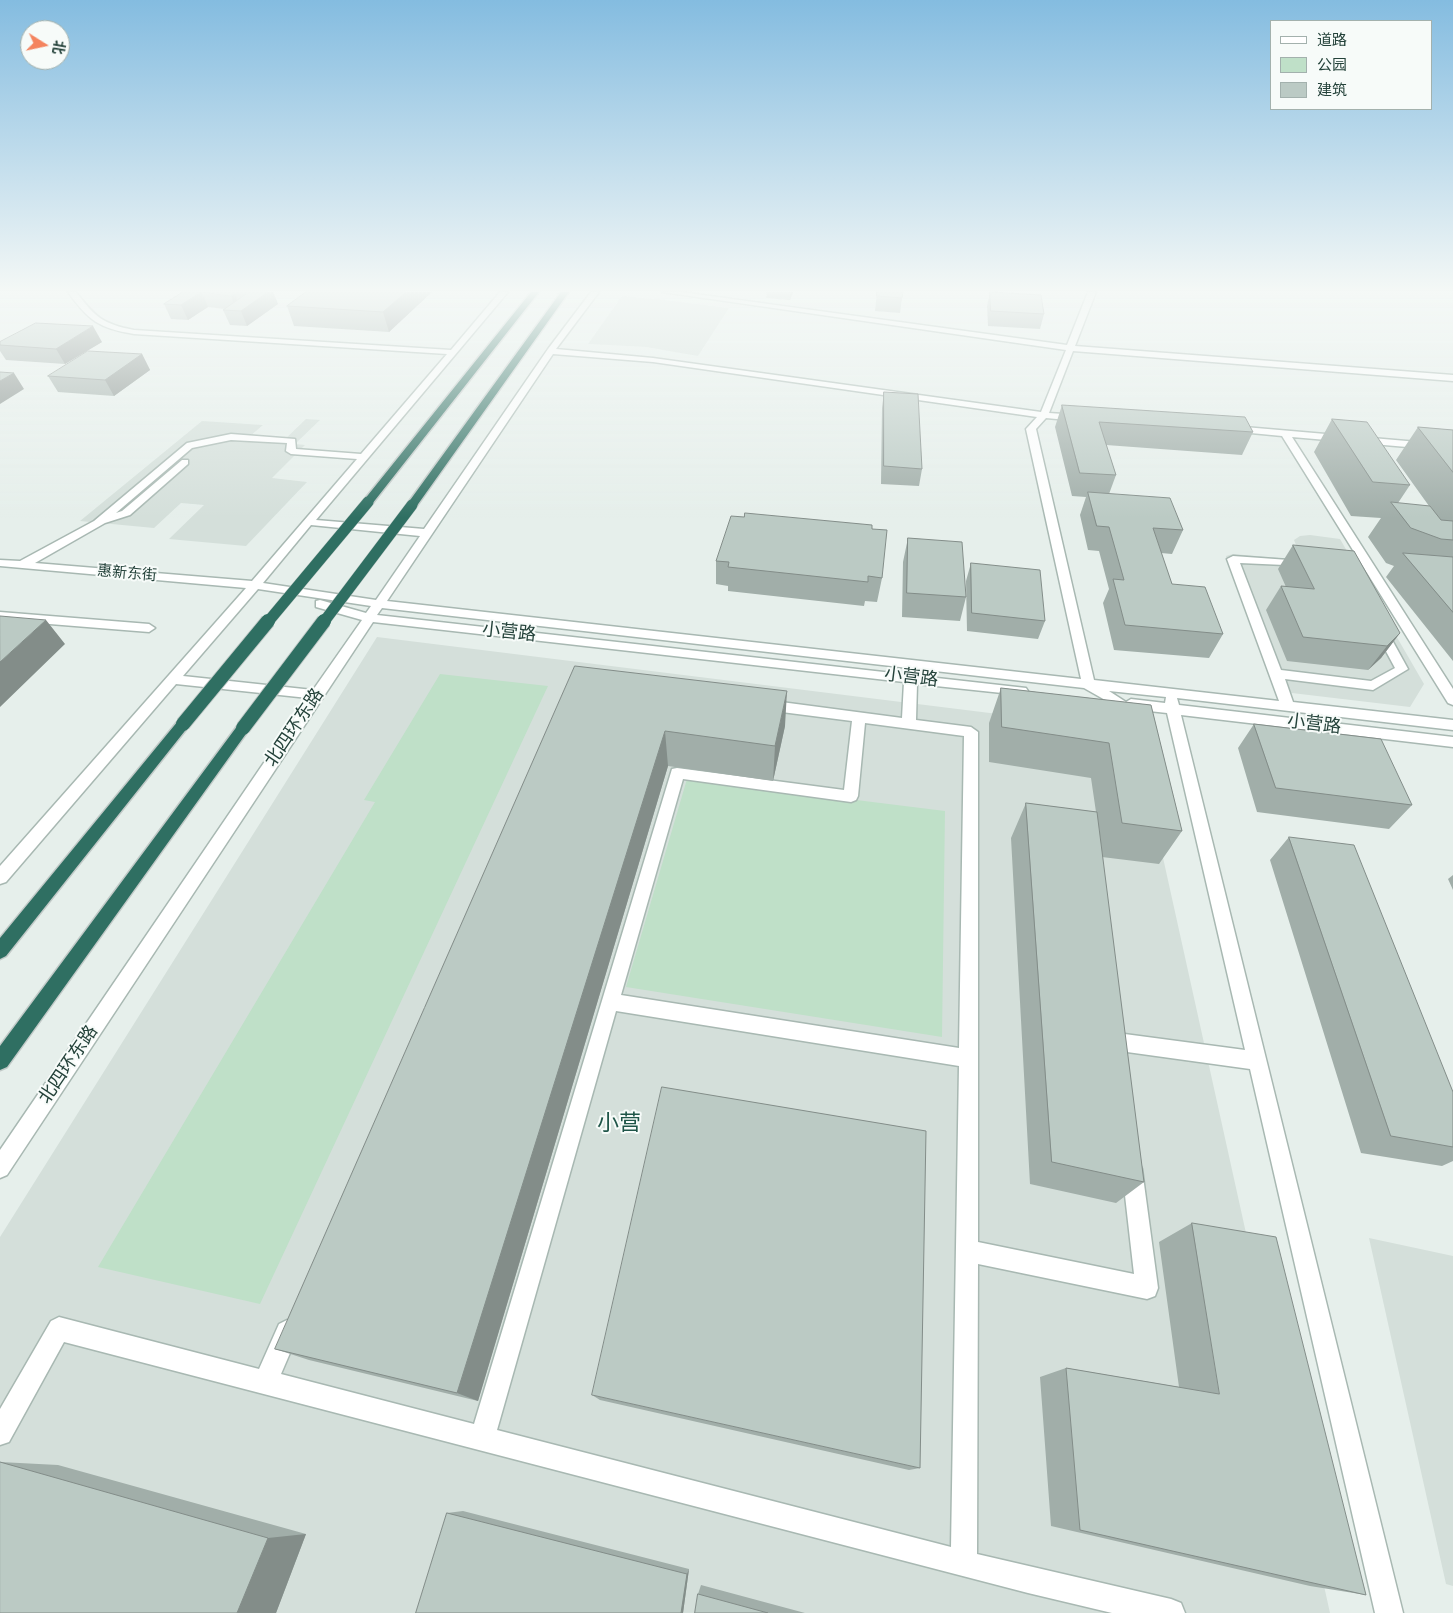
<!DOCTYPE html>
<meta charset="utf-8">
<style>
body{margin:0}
#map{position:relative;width:1453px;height:1613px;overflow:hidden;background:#e6efeb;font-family:Poppins,"Noto Sans SC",sans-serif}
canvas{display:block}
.legend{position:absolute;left:1270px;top:20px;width:162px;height:90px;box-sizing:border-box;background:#f7fbf9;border:1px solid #a3b1ad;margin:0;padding:6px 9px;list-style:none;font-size:15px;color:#24423a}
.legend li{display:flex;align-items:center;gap:10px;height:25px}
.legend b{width:25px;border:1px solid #a3b1ad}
.north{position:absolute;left:20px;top:20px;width:50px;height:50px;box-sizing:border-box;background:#f7fbf9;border:1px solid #a3b1ad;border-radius:50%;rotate:100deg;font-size:14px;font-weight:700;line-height:20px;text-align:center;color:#24423a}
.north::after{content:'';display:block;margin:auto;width:18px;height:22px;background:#f4845f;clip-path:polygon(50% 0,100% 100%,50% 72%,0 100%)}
</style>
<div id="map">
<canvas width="1453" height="1613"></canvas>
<ul class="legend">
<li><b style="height:6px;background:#fff"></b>道路</li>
<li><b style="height:14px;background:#bfe0c8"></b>公园</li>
<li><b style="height:14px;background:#bbcac4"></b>建筑</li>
</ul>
<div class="north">北</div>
</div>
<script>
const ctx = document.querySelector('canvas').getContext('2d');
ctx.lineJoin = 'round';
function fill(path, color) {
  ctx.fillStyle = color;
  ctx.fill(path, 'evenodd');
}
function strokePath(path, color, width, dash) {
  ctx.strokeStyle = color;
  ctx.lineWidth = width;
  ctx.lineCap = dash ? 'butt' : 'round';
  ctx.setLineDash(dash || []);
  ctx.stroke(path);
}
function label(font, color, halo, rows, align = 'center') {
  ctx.font = font + ' Poppins,"Noto Sans SC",sans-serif';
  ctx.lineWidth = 4;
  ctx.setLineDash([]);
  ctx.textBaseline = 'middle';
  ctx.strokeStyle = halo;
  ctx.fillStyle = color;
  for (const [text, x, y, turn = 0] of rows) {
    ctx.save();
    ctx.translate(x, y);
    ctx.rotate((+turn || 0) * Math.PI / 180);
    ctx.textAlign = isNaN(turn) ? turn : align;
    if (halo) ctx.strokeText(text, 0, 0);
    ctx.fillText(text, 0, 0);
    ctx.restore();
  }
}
fill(new Path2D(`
 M622,296L665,300L729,308L698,356L646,347L588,344Z
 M306,419L320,420L295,444L305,445L272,478L307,482L246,546L169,539L204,505L181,503L154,528L80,521L202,421L263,425L249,437L284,440Z
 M1310,535L1340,539L1424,684L1410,707L1275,691L1226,556L1233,554L1302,560L1294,540L1300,536Z
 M377,637L1135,731L1330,1613H0V1237Z
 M1369,1238L1453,1256V1586L1446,1584Z`), '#d4dfda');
fill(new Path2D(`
 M440,674L548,686L260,1304L98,1267L375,802L364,800Z
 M687,779L945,811L942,1037L626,987Z`), '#bfe0c8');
const minor = new Path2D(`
 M68,292H76C95,317 103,324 134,330L451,350L500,292H508L316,520L424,529L548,349L591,292H599L556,349L653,358L1041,412L1066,350L662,292H681L1067,345L1088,292H1096L1075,346L1453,375V381L1073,351L1049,413L1078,415L1083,418L1078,421L1046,418L1036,429L1094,680L1279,701L1227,559L1233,556L1303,561L1309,564L1307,566L1240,563L1281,670L1371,681L1395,668L1374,629L1380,625L1386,629L1408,669L1373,690L1285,679L1293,702L1453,720V730L1177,698L1179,705L1453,737V747L1181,715L1403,1613H1375L1250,1069L1127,1052L1125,1058L1118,1061L1111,1058C1108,1050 1107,1044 1110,1036L1117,1033L1245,1050L1167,713L1131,709L1124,704L1119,707L1114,705L1084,688L382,608L377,615L1026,688L1028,691L1021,695L917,684L916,720L971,727L978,732V1242L1134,1274L1122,1169L1125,1162L1132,1159L1139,1162L1142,1169L1158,1288L1155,1296L1147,1299L978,1264L977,1554L1171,1599L1181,1603L1185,1613H1112L1028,1593L64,1342L9,1442L0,1445V1409L51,1321L59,1317L259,1369L279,1324L287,1320L295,1324L299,1332L281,1374L474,1424L672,769L677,768L844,790L852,721L766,710L761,708L759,705L761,702L766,700L902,718L904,682L373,622L7,1175L0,1178V1150L308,698L176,684L6,882L0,884V866L246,588L0,566V560L20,561L94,521L187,443L231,434L295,439L296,449L361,454L447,354L134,334C99,328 89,321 68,292ZM553,354L653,362L1037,417L1026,429L1081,679L387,601ZM231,440L287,443L286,451L291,454L357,459L252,581L35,563L105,523L130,515L188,464V460H182L122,511L116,513L192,448ZM311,525L420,536L376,600L263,583ZM258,589L371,606L366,613L320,600L316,601V607L362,620L313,690L183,676ZM1109,691L1166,697L1165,703L1131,699L1126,702ZM865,723L964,736L959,1048L621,995L683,779L851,802L856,800L858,796ZM616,1011L959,1066L951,1547L497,1430Z
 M1233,426L1453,445V451L1292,437L1453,689V705L1448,703L1282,436L1230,431L1228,429Z
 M0,612L149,624L155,628L149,632L0,620Z`);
const highway = new Path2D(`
 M531,292H539L372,504H364V500Z
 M561,292H569L416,507H408V503Z
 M183,719L188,721L190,724L188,727L6,956L0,959V938L178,721Z
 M243,723L248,725L250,728L248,731L7,1067L0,1070V1046L238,725Z`);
strokePath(minor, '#a8b8b2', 3);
strokePath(highway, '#c2cac8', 3);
fill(minor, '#fff');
fill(highway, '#2f6f62');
const highwayBridgeFar1 = new Path2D(`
 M267,623L368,502
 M323,623L412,505`);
const highwayBridge = new Path2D(`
 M183,724L268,621
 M243,728L324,621`);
strokePath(highwayBridgeFar1, '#c2cac8', 12, []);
strokePath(highwayBridge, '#c2cac8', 16, []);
strokePath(highwayBridgeFar1, '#2f6f62', 11);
strokePath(highwayBridge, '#2f6f62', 14);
fill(new Path2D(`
 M183,292H273L278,304L247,326L230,325L223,310L225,309L208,307L188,320L171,319L164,304Z
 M306,292H432L389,332L294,326L287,306Z
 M767,292H793L790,300L766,298Z
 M877,292H903L900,313L875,311Z
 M990,292L1044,314L1040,329L988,326L987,306Z
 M0,342H102L65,364L6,360L0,351Z
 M142,354L150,370L114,396L58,392L48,376Z
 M884,392L922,469L919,486L881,484L882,408Z
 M1062,405L1253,432L1242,455L1106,445L1116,475L1109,494L1183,530L1172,554L1161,553L1172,584L1223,634L1209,658L1114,650L1103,603L1109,589L1099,551L1088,550L1080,515L1086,497L1072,496L1055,427Z
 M1332,419L1410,485L1398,503L1429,506L1396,460L1418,427L1453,430V661L1386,577L1394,566L1386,563L1368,537L1381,518L1351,516L1314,452Z
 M872,529L882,578L877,602L865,601L864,606L728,591V586L716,584V561Z
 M908,538L966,597L960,621L902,617L903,562Z
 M1293,545L1400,633L1381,658L1368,670L1287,661L1266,610L1281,586L1286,587L1278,569Z
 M971,563L1045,621L1038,639L967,631L966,581Z
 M575,666L785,726L773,781L668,766L478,1401L309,1360L275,1349Z
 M1001,688L1151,705L1182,831L1159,864L1102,857L1144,1182L1116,1203L1030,1184L1011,838L1026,803L1096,812L1091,778L989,762V723Z
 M1254,724L1412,805L1389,829L1257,812L1238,748Z
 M1289,837L1453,1092V1161L1442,1166L1361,1153L1270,860Z
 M1453,875V890L1448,879Z
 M1192,1223L1366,1595L1310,1586L1051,1526L1040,1377L1066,1368L1179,1387L1159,1242Z
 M592,1395L920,1468L909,1470L600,1400Z
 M0,1462L58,1465L306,1534L276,1613H0Z
 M463,1511L689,1569L683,1613H416L447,1513Z
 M701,1585L805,1613H695L698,1594Z`), '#a1aea9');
fill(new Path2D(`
 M202,292L208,307L188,320L181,305Z
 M268,292H273L278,304L247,326L241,311Z
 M406,292H432L389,332L383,312Z
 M790,292H793L790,300Z
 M235,294L241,309L237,311L231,296Z
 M93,326L102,342L65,364L56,349Z
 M142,354L150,370L114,396L105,380Z
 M14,373L24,389L0,404V381Z
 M46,620L65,644L0,707V662Z
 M1400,633L1381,658L1368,670L1387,646Z
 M787,691L785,726L773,781L775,746Z
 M665,731L668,766L478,1401L457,1393Z
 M306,1534L276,1613H237L268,1538Z
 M689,1569L683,1613H681L687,1574Z`), '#838d89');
const building = new Path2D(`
 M183,292H201L181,305L164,304Z
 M202,292H268L241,311L223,310L246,294H235L231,296Z
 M306,292H406L383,312L287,306Z
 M877,292H903L902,298L877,296Z
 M990,292L1041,295L1044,314L991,311Z
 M36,323L93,326L56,349L0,345V342Z
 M88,351L142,354L105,380L48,376Z
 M0,372L14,373L0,381Z
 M884,392L918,394L922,469L884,466Z
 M1062,405L1245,417L1253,432L1099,422L1116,475L1080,473Z
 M1332,419L1367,422L1410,485L1373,482Z
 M1418,427L1453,430V472Z
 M1088,492L1170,498L1183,530L1153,528L1172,584L1205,587L1223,634L1125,625L1113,579L1124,580L1109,527L1097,526Z
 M1391,502L1430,506L1441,520L1453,521V540L1441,539L1411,528Z
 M745,513L872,525V529L887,530L882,578L868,576V582L728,567L729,562L716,561L731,516L744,517Z
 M908,538L962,542L966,597L907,593Z
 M1293,545L1354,551L1400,633L1387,646L1303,637L1281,586L1314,589Z
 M1403,553L1453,557V612Z
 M971,563L1040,570L1045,621L972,613Z
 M0,616L46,620L0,662Z
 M575,666L787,691L775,746L665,731L457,1393L275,1349Z
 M1001,688L1151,705L1182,831L1122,823L1109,743L1002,727Z
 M1254,724L1381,739L1412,805L1276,788Z
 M1026,803L1097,812L1144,1182L1052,1162Z
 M1289,837L1354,845L1453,1092V1147L1391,1136Z
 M662,1087L926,1131L920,1468L592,1395Z
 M1192,1223L1276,1237L1366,1595L1080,1530L1066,1368L1219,1394Z
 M0,1462L268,1538L237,1613H0Z
 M447,1513L687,1574L681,1613H416Z
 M698,1594L768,1613H695Z`);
fill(building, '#bbcac4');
strokePath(building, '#838d89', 1);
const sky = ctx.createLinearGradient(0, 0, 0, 518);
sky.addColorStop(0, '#84bce0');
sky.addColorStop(0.56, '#f4f8f6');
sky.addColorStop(1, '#f4f8f600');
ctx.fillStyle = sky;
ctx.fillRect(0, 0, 1453, 518);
label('15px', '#24423a', '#f7fbf9', [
 ["惠新东街",127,574,5]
]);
label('18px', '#24423a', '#f7fbf9', [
 ["小营路",509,633,6],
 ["小营路",911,678,7],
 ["小营路",1314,725,7],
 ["北四环东路",295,728,-56],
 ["北四环东路",69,1065,-56]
]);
label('22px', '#1f5548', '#f7fbf9', [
 ["小营",619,1124]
]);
</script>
